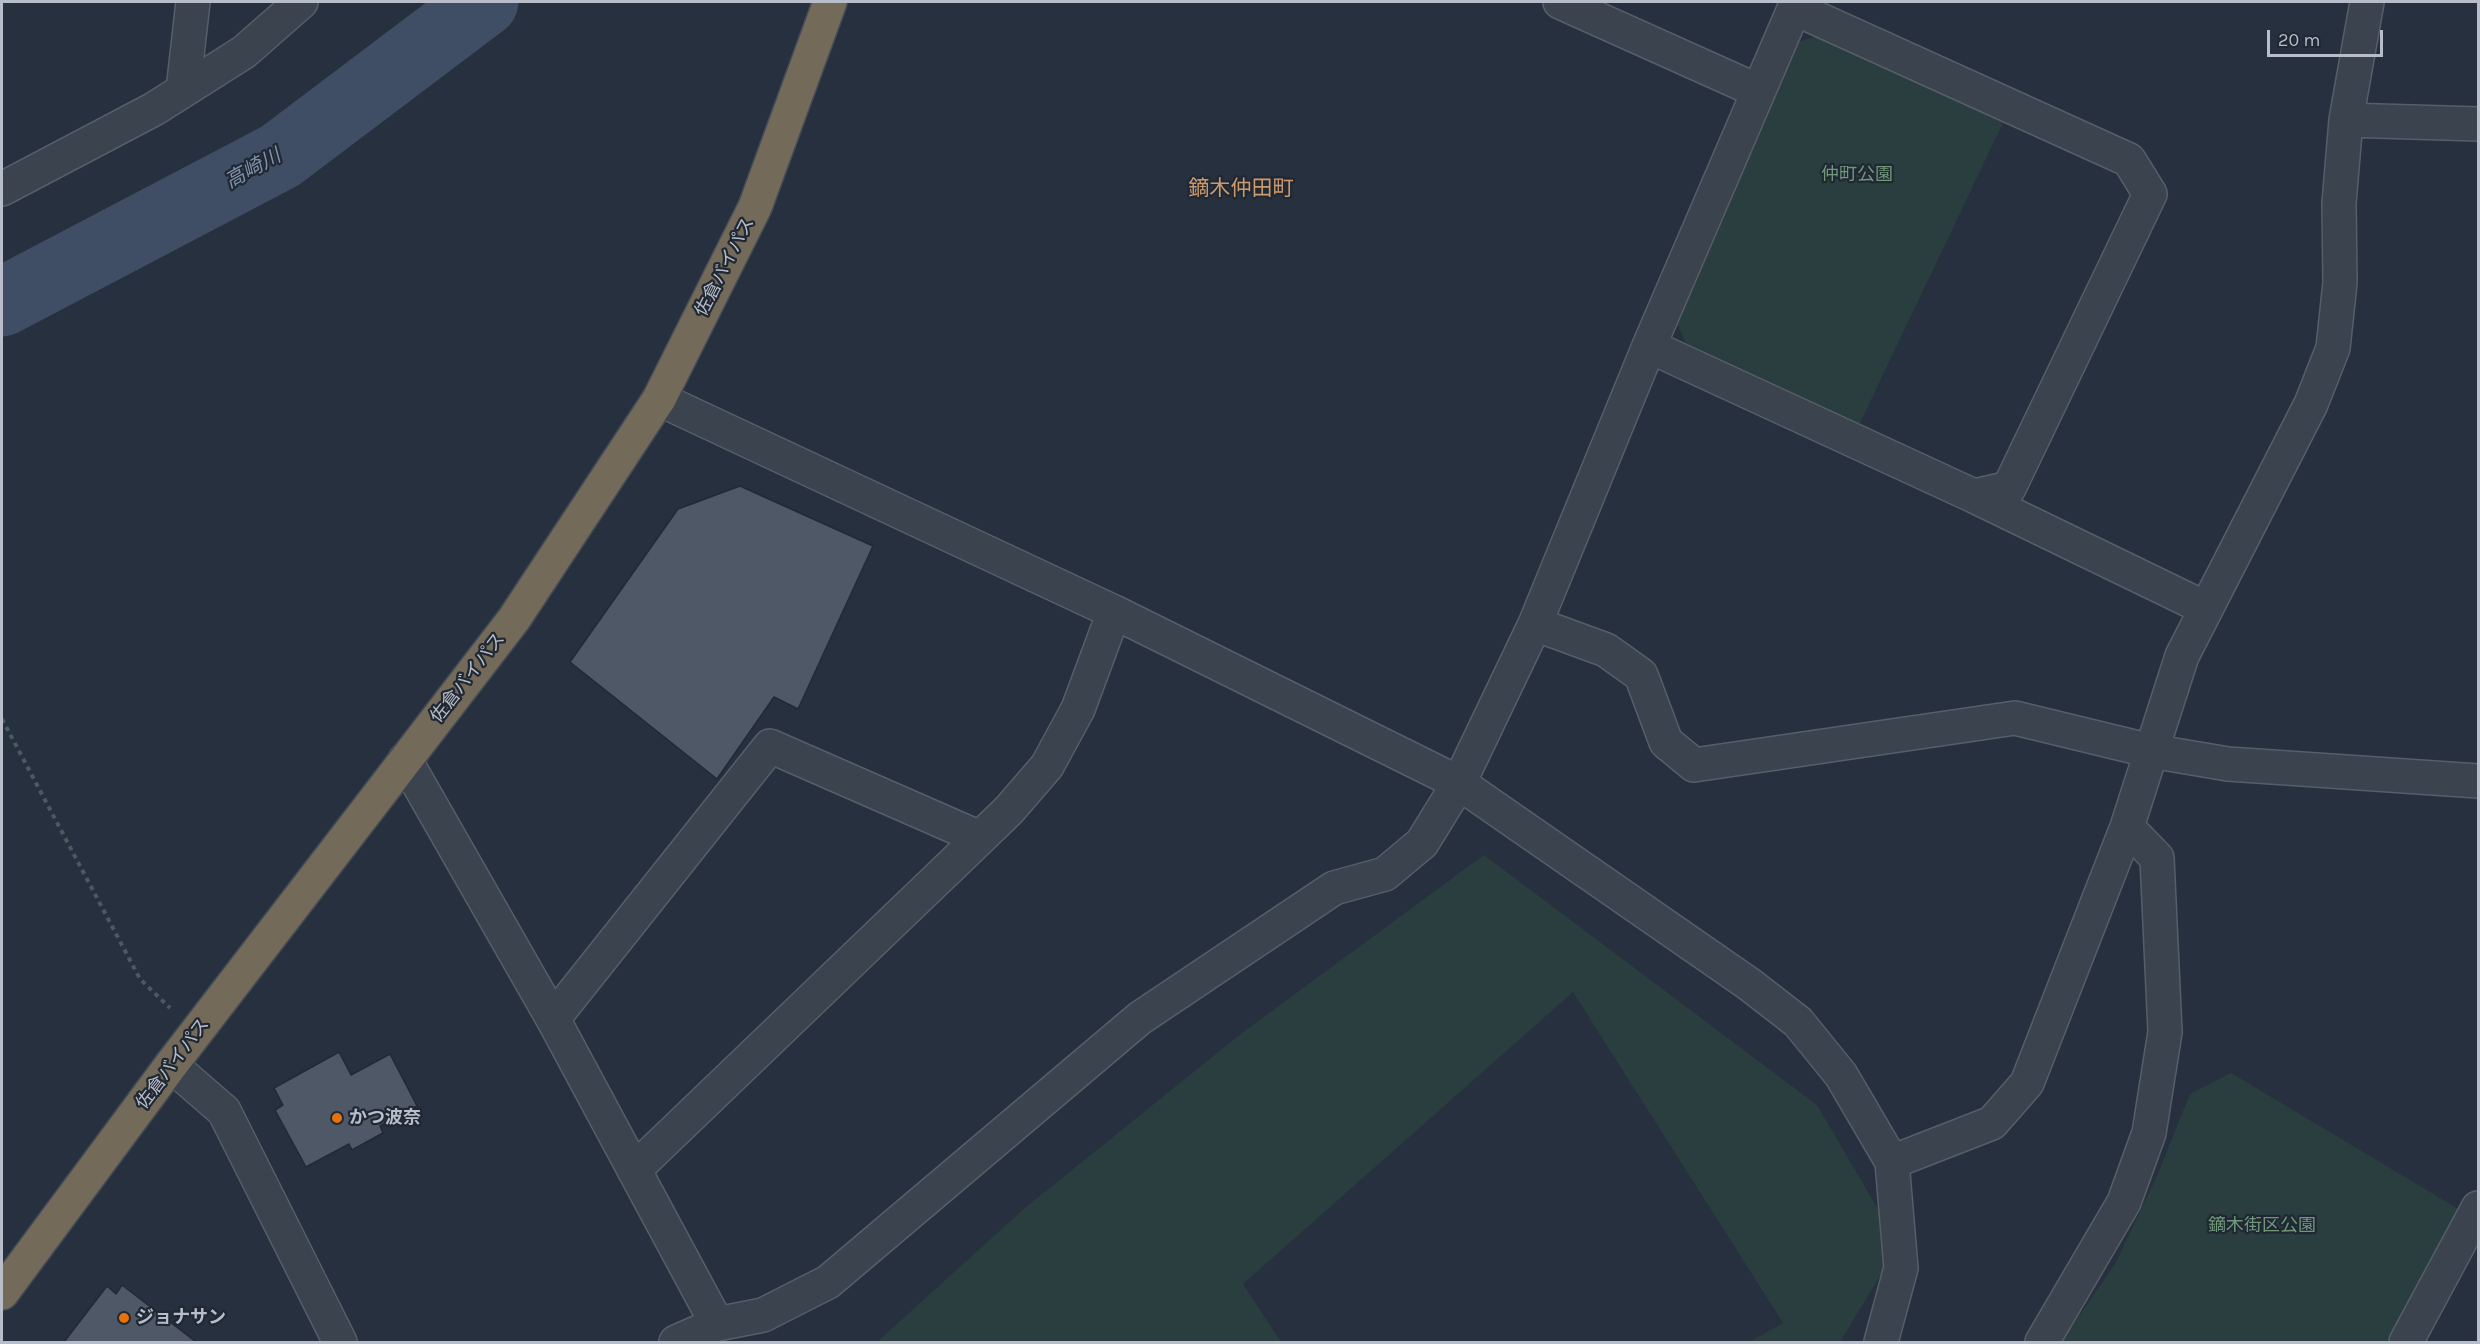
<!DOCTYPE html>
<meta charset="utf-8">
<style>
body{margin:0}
#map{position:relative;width:2480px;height:1344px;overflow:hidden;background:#27303e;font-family:Karla,sans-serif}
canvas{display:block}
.frame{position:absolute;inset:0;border:3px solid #b8bec9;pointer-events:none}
.scale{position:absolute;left:2267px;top:30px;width:116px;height:27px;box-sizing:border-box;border:3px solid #b8bec9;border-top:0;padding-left:8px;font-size:18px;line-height:21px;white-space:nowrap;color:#b8bec9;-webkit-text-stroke:4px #202833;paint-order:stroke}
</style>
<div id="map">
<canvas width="2480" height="1344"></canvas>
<div class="frame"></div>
<div class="scale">20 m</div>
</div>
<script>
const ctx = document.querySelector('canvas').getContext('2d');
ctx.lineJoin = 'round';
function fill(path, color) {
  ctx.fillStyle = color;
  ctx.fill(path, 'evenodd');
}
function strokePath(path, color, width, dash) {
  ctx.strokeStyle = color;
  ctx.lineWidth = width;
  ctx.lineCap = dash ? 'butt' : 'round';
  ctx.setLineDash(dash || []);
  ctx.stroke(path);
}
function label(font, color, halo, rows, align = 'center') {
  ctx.font = font + ' Karla,"Noto Sans JP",sans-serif';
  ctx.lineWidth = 4.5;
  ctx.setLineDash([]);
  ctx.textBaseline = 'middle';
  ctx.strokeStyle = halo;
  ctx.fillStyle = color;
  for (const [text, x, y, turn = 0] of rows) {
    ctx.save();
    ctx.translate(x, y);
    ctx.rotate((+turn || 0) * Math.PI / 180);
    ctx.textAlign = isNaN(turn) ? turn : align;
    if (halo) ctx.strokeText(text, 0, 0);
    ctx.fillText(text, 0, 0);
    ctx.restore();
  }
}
fill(new Path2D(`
 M1825,34L2003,123L1858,427L1686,343L1674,317L1795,43Z
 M1484,855L1817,1105L1899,1245L1840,1342H1749L1783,1323L1573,992L1243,1284L1281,1342H877L1026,1207L1242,1033Z
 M2231,1073L2460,1210L2387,1342H2061L2115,1264L2156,1178L2190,1094Z`), '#2a3e40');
strokePath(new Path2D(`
 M2,302L280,156L484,2`), '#3f4d65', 69);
const building = new Path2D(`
 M740,486L873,546L798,709L774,697L717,779L570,662L678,509Z
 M339,1052L351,1075L390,1054L417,1106L380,1126L383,1133L352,1150L349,1144L306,1167L275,1110L283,1105L274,1088Z
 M122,1285L196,1342H64L107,1286L116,1294Z`);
fill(building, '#4e5867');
strokePath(building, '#222a35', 1.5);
const minor = new Path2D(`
 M1560,2L1758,91
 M183,90L193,2
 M2346,120L2478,124
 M2,189L154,109L244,52L301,2
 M1649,346L1974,496L2009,488L2150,194L2129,160L1794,8
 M659,399L1114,612L1459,783L1749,984L1798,1022L1841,1075L1892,1162L1901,1268L1881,1342
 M1974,496L2205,608
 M1535,624L1606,650L1641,675L1666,742L1694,765L2015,718L2151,751L2228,764L2478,781
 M405,760L553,1019L717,1324
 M553,1019L770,746L980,838
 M171,1065L224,1111L340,1342
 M1892,1162L1992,1123L2027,1083L2127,827L2182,656L2311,404L2333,348L2340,283L2339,203L2346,120L2367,2
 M634,1170L980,838L1009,810L1047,766L1078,709L1114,612
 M676,1342L717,1324L763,1315L828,1282L1140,1018L1334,888L1385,874L1422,843L1459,783L1535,624L1649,346L1797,2
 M2042,1342L2124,1202L2149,1133L2165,1032L2157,858L2127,827
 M2406,1342L2478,1208`);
const highway = new Path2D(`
 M2,1293L171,1065L514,619L659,399L755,207L830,2`);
strokePath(minor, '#565e69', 36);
strokePath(highway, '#434b56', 36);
strokePath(new Path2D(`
 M2,719L140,979L170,1008`), '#495b5e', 4, [4.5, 4.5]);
strokePath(minor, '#3b434e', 33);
strokePath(highway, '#736a59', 33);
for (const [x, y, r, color] of [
 [337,1118,6,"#e8710a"],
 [124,1318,6,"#e8710a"]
]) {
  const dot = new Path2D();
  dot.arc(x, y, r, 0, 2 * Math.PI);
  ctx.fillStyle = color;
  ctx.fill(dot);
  strokePath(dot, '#202833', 2);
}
label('18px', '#71987b', '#202833', [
 ["仲町公園",1857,175],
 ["鏑木街区公園",2262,1226]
]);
label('18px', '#b8bec9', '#202833', [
 ["佐倉バイパス",725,267,-63],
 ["佐倉バイパス",468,678,-52],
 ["佐倉バイパス",173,1064,-53]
]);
label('bold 18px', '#b8bec9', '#202833', [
 ["かつ波奈",349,1118],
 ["ジョナサン",136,1318]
], 'left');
label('italic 20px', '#8293ad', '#202833', [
 ["高崎川",253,169,-29]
]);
label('21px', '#cd9a6f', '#202833', [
 ["鏑木仲田町",1241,189]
]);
</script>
